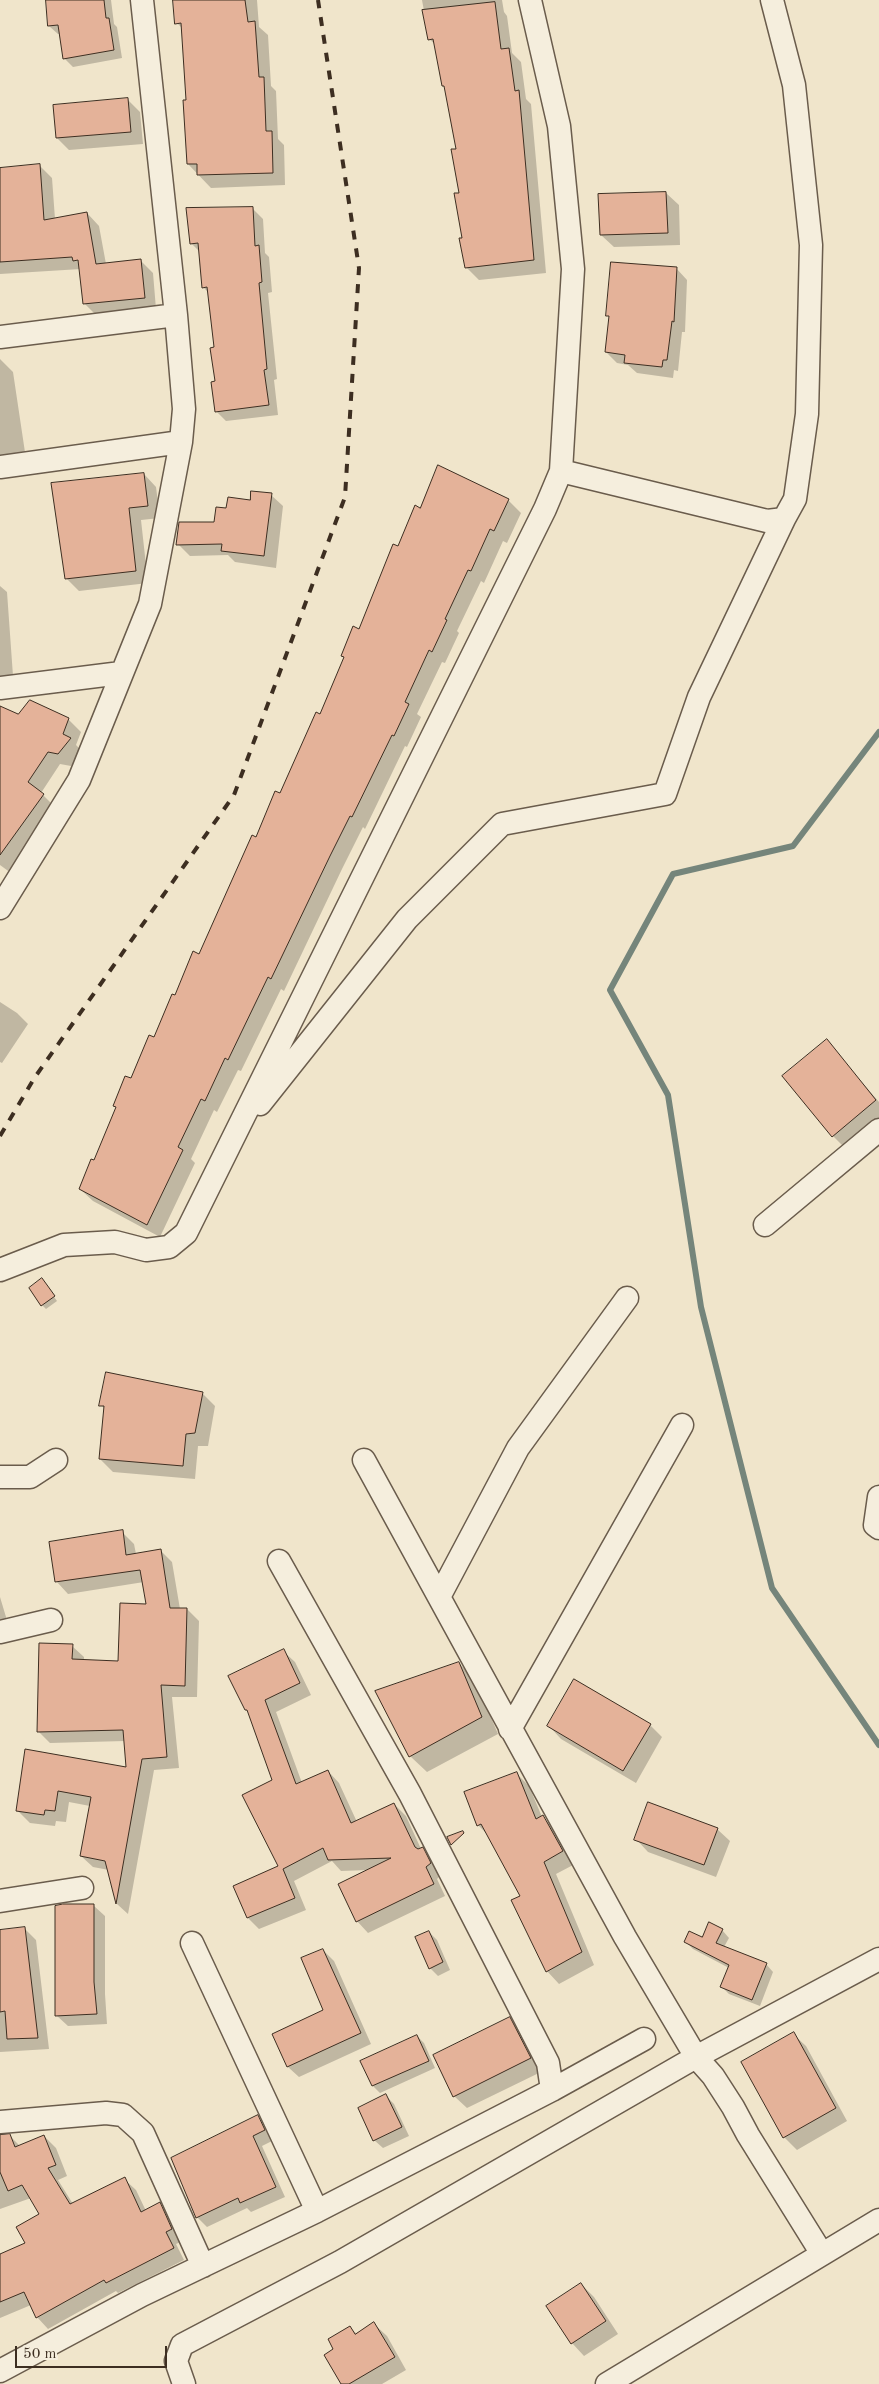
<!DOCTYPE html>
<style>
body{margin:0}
#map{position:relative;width:879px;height:2384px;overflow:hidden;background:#f0e5cb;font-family:"Old Standard TT",serif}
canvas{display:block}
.scale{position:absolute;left:15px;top:2346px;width:152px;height:22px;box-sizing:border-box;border:2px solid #3d2e21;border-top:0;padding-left:6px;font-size:15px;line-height:18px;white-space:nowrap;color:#3d2e21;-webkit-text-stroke:4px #f5eedd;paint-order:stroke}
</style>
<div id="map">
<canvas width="879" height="2384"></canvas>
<div class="scale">50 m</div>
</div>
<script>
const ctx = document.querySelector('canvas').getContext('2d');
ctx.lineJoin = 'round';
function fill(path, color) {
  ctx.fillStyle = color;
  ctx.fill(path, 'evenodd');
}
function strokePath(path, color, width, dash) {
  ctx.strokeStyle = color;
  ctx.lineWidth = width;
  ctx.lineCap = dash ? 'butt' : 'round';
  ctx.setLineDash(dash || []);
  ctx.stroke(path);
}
fill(new Path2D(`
 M47,0H111L114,24L117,27L122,58L73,67L64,58L60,34H58L49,26Z
 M174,0H257L259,27L268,35L271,86L276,91L278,139L284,145L285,185L211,188L188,164L187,101L183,29L177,23Z
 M422,0H502L504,12L507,16L512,53L521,62L526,99L531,104L546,273L479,280L466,267L457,150L446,88L443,86L436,45L429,39Z
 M128,100L140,112L143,144L69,150L57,138Z
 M40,166L52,178L55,219L87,213L99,226L106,264L141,261L153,273L156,309L96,315L84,303L81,269L0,274V169Z
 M666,193L679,205L680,245L614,247L601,235Z
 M253,209L263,219L265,253L269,257L272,292L268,293L277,379L274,380L278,415L226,421L216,411L215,348L208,292L203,287L200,252L191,243Z
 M676,268L687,280L685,332H682L678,371L674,370L673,378L637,373L628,365L617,363L606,352L610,318L608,315Z
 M0,359L13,372L26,459L0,462Z
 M144,474L156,487L160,518L141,520L148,583L79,591L66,578Z
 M271,495L283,506L276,568L235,562L228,555L190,556L178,544L215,523L227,510Z
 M508,500L521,513L507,543L503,541L484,583L481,581L457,631L459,633L445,663L442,662L417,714L421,717L407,747L405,746L365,829L363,827L342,869L284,991L281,989L241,1071L238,1070L217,1112L214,1110L191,1159L195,1163L160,1237L93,1201L80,1189L95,1162L117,1108L114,1105L155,1039L199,956L320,715L345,658L342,656L359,631L398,548L421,510Z
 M0,586L7,592L13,676L0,677Z
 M0,708L19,715L68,719L81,732L76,745L83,752L71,766L60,764L41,793L56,808L11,873L0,865Z
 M0,1002L17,1013L28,1024L2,1063L0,1062Z
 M826,1041L879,1102V1120L845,1148L833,1136Z
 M45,1284L57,1301L46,1309L42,1305Z
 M107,1374L203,1394L215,1406L208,1446H198L195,1479L113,1472L100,1459L105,1409L101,1405Z
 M122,1532L134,1544L136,1554L160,1550L172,1562L180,1609H187L199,1621L197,1697H172L179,1768L154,1770L128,1914L117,1904L109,1870L93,1867L81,1856L90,1806L69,1802L66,1822L56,1821L55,1826L30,1823L18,1811L26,1750L128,1769L125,1741L50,1743L38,1731L72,1646L84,1657V1661L120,1662L147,1605L144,1582L68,1594L57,1582L51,1543Z
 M0,1597L9,1627L0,1629Z
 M283,1651L295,1662L311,1695L276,1712L302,1783L328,1771L339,1783L357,1822L394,1804L406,1816L421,1849L434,1860L441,1875L437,1879L445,1896L368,1933L357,1921L369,1870L341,1871L332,1861L294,1881L306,1910L259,1929L248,1918L279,1867L274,1780L249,1713L246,1710Z
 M459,1663L475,1680L498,1734L427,1772L410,1756Z
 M650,1725L662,1737L636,1783L561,1739L549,1726Z
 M517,1774L529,1786L542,1817L556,1829L575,1864L556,1874L594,1965L559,1984L547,1971L522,1896L488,1835L478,1825Z
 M717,1829L730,1841L716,1877L648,1852L636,1839Z
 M94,1906L105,1916V1994L107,2024L68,2026L56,2015Z
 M24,1928L36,1940L49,2049L0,2052V1931Z
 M722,1930L729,1938L724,1947L766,1964L773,1972L760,2006L729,1994L722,1987L729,1968L693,1949L686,1942Z
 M429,1932L437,1940L450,1970L438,1976L430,1968Z
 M323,1950L334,1961L371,2044L299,2077L288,2067L274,2034L324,2011Z
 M510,2019L522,2031L543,2071L467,2108L454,2096Z
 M793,2034L806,2046L847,2121L797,2150L784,2137Z
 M417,2036L424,2043L435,2068L380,2093L373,2086Z
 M386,2096L394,2104L409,2136L383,2148L374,2140Z
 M258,2117L268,2127L274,2140L262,2146L285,2197L251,2212L247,2208L207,2227L197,2217Z
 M0,2135L10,2136L20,2146L44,2136L56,2148L67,2176L58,2180L73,2204L124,2179L136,2190L146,2211L160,2204L171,2215L183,2241L176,2244L184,2260L118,2293L116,2291L48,2329L37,2317L31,2305L0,2318V2255L27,2244L40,2215L31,2198L0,2209Z
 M581,2284L594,2297L618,2334L584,2356L572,2343Z
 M374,2324L387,2336L406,2370L382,2384H343L335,2350L350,2328L357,2334Z`), '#0003');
strokePath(new Path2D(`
 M879,732L793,846L673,874L610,990L668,1095L701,1307L772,1588L879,1745`), '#75857b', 6);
const building = new Path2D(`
 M46,0H104L106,18H109L114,50L63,59L58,25L48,26Z
 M173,0H245L248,22L255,21L259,77H264L266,131H272L273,173L197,175V164H187L183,100H186L181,23L175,24Z
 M495,2L501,49L509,48L515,91L519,90L534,260L465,268L459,238H462L454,193H459L451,149H456L444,86H442L433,39L428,40L422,10Z
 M128,98L131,132L56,138L53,105Z
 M40,164L44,220L87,212L96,264L141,259L145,298L83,304L78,260L73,261L72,257L0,262V168Z
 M666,192L668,233L600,235L598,194Z
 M253,207L255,246L259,245L262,282L259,283L267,369L264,370L269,405L215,412L211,382L215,381L210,348L214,347L207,287L202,288L198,243L190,244L186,208Z
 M611,262L677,267L674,322L672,321L667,360H663L662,367L624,363L625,355L605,352L609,316H606Z
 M438,465L509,499L494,531L490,529L471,571L468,570L445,619L447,620L432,652L429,650L405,702L409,704L394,736L392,735L352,817L350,816L330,856L271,979L268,977L228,1060L225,1058L205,1101L201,1099L178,1147L183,1150L147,1225L79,1189L91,1159L94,1160L116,1107L113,1106L125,1076L131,1078L149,1035L154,1037L172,994L175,995L193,951L199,954L252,835L256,837L275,791L280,793L316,712L320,714L344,657L341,656L353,626L359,629L393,544L398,546L415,505L420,508Z
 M144,473L148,506L129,508L136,571L65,579L51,483Z
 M251,491L272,493L264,556L221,551L222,544L176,545L179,522H214L216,507L226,508L228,497L250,500Z
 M30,700L69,718L63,734L71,738L58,754L48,752L28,782L44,794L0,855V706L18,714Z
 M827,1039L876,1100L832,1137L782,1076Z
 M42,1278L55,1296L41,1306L29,1288Z
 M106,1372L203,1392L195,1433L186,1434L183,1466L99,1459L104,1406H99Z
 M123,1530L126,1555L161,1549L170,1608H187L185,1686L161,1685L167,1757L142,1759L116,1904L105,1861L80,1856L91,1797L58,1791L55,1811L45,1810L44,1815L16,1811L25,1749L126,1767L123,1730L37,1732L39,1643L73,1644L72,1659L118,1661L120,1603L146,1604L140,1570L55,1582L49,1542Z
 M284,1649L300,1683L265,1700L296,1784L328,1770L351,1823L394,1803L415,1847L418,1849L423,1847L431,1863L426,1867L434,1884L356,1922L338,1884L391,1858L328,1860L323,1848L283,1869L295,1898L247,1918L233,1886L278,1866L242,1795L272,1780L247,1710H245L228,1676Z
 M459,1662L482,1717L409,1757L375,1691Z
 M574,1679L651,1724L623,1771L547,1726Z
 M517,1772L536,1819L543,1815L563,1851L544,1862L582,1952L546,1972L511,1900L520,1896L481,1824L477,1826L464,1792Z
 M648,1802L718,1828L704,1865L634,1840Z
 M463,1831L464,1833L451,1845L447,1837Z
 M63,1904H94V1982L97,2014L55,2016V1906Z
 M709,1922L723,1929L716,1943L767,1963L752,2000L720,1987L729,1965L684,1942L689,1931L702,1937Z
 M25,1927L38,2038L7,2039L5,2011L0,2012V1930Z
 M429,1931L443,1962L429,1969L415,1937Z
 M323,1949L361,2033L287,2067L272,2034L323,2010L301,1958Z
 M510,2017L531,2058L453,2097L433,2055Z
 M794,2032L836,2108L783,2138L741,2062Z
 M417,2035L429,2061L372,2086L360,2061Z
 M386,2094L402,2127L373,2141L358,2108Z
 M258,2115L265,2130L253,2136L276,2187L240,2203L238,2198L196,2218L171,2158Z
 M10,2134L15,2147L44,2135L56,2165L48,2168L70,2204L125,2177L141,2212L160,2202L172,2229L166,2232L174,2248L106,2283L104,2280L36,2318L24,2292L0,2302V2254L25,2243L16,2227L39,2214L22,2185L8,2191L0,2172V2135Z
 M581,2283L606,2321L571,2344L546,2306Z
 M374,2322L395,2357L349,2384H341L324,2355L333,2349L328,2339L350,2326L355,2334Z`);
fill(building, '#e4b299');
strokePath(building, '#3d2e21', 1);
const street = new Path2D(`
 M0,337L176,315
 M0,467L181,442
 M561,471L767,521L784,519L795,499L807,414L811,245L794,85L772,0
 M0,688L121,673
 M0,908L79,780L150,604L181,442L184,409L176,315L142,0
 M260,1104L407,919L502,824L665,794L699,697L784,519
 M765,1225L879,1130
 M0,1270L64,1245L115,1242L146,1250L169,1247L186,1233L545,509L561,471L573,269L559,126L530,0
 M364,1460L625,1937L696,2057L713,2076L733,2107L748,2135L822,2254
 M0,1477H30L56,1460
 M879,1497L875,1525L879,1528
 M279,1561L410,1794L548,2063L552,2090
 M439,1597L518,1448L627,1298
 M0,1632L51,1620
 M510,1729L682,1425
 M0,1901L82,1888
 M192,1943L317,2211
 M0,2122L106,2113L123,2115L143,2133L203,2266
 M0,2371L142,2295L317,2211L552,2090L644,2039
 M184,2384L176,2361L182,2345L340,2262L696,2057L879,1959
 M607,2384L879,2220`);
strokePath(street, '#6a5c4c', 25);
strokePath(street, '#f5eedd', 22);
strokePath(new Path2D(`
 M0,1136L35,1077L234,795L345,497L359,268L318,0`), '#3d2e21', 4, [9, 9]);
</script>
